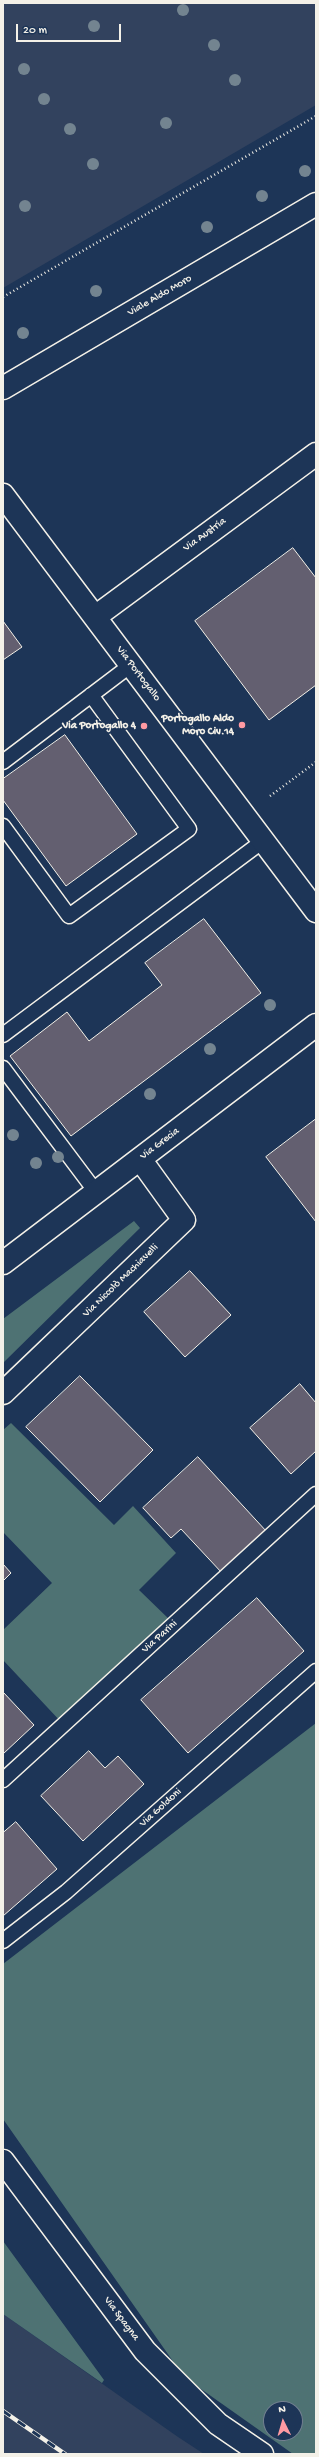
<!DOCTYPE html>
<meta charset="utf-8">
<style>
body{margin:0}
#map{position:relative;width:319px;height:2457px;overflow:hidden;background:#1d3557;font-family:"Gochi Hand",sans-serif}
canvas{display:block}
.frame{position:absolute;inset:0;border:4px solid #f4f1e8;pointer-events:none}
.north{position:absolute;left:263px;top:2401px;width:40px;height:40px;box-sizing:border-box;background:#1d3557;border:1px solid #738091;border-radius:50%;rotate:355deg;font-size:11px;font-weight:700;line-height:16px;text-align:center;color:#f4f1e8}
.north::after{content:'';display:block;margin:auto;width:14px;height:18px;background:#ff9aa2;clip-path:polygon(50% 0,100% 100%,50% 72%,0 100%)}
.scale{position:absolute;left:16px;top:24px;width:105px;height:18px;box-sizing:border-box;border:2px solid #f4f1e8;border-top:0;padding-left:5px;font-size:12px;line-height:14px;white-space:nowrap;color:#f4f1e8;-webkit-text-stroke:3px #1d3557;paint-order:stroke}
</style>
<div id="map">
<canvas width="319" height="2457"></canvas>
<div class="frame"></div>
<div class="north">N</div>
<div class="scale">20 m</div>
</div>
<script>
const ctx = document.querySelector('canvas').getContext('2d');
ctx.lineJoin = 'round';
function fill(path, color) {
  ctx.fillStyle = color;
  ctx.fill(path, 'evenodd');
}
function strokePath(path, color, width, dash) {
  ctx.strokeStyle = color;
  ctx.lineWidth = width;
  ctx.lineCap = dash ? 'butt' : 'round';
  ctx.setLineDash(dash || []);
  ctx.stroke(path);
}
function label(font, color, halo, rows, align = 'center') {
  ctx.font = font + ' "Gochi Hand",sans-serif';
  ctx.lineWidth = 3.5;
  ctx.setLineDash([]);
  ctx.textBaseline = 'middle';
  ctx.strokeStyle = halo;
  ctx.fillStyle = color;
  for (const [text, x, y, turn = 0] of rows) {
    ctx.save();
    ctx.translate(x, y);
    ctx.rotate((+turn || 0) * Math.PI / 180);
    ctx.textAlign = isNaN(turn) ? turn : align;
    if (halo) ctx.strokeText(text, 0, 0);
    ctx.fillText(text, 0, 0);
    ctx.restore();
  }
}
fill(new Path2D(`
 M3,3H316V105L3,288Z
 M3,2314L178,2437L204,2454H3Z`), '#32425e');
fill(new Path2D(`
 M134,1221L140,1228L3,1363V1319Z
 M11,1423L114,1525L133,1506L176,1553L139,1590L171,1621L62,1723L3,1660V1630L52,1583L3,1532V1430Z
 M316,1723V2454H293L184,2377L3,2119V1964ZM271,2409H295V2433H271Z
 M3,2241L104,2380L102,2383L3,2314Z`), '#4e7273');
const building = new Path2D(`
 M293,548L316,578V685L269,720L195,621Z
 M3,621L22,647L3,660Z
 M65,735L137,834L66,886L3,800V779Z
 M204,919L261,993L71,1136L10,1056L67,1012L89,1041L162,985L145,963Z
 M316,1119V1222L266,1157Z
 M190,1271L231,1315L185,1357L144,1312Z
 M80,1376L153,1450L100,1502L26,1427Z
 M300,1384L316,1403V1451L291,1474L250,1428Z
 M198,1457L267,1532L222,1573L181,1529L171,1538L143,1508Z
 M3,1564L11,1573L3,1581Z
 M257,1598L304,1651L188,1753L141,1700Z
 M3,1692L34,1725L3,1754Z
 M89,1751L105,1768L118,1756L144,1784L83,1841L41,1796Z
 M16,1822L57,1869L3,1916V1833Z`);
fill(building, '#635f70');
strokePath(building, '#f4f1e8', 1);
const lane = new Path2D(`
 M3,762L131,665
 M3,826L69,916L189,829L91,695
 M3,1035L263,841
 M3,1068L96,1192
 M3,1780L316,1494
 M3,1941L66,1892L316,1671`);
const street = new Path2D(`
 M3,495L316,911
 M95,617L316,454
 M3,1263L316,1025
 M3,1393L184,1220L140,1159
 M3,2161L145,2351L218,2424L262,2454`);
const secondary = new Path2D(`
 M3,388L316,204`);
strokePath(lane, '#f4f1e8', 17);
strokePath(street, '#f4f1e8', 25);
strokePath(secondary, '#f4f1e8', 25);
strokePath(new Path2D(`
 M3,297L316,116
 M270,796L316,762`), '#f4f1e8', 2.5, [1, 3]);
strokePath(lane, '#1d3557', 14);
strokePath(street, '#1d3557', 22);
strokePath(secondary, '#1d3557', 22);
const rail = new Path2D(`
 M3,2411L65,2454`);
strokePath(rail, '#f4f1e8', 4.5);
strokePath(rail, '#1d3557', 3, [9]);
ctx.fillStyle = '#738490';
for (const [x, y] of [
 [183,10],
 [94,26],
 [214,45],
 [24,69],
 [235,80],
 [44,99],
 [166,123],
 [70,129],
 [93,164],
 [305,171],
 [262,196],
 [25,206],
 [207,227],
 [96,291],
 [23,333],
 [270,1005],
 [210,1049],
 [150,1094],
 [13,1135],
 [58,1157],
 [36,1163]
]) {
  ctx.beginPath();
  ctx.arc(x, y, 6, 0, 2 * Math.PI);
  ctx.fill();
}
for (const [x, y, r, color] of [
 [242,725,4,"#ff9aa2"],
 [144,726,4,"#ff9aa2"]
]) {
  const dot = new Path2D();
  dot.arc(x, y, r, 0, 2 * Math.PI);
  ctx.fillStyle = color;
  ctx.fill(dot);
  strokePath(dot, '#1d3557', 1.5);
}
label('11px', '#f4f1e8', '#1d3557', [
 ["Viale Aldo Moro",160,296,-30],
 ["Via Austria",205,535,-36],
 ["Via Portogallo",138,674,53],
 ["Via Grecia",160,1144,-37],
 ["Via Niccolò Machiavelli",121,1281,-44],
 ["Via Parini",160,1637,-42],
 ["Via Goldoni",161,1808,-42],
 ["Via Spagna",121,2319,53]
]);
label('bold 11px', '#f4f1e8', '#1d3557', [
 ["Portogallo Aldo",234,719],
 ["Moro Civ.14",234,732],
 ["Via Portogallo 4",136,726]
], 'right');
</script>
